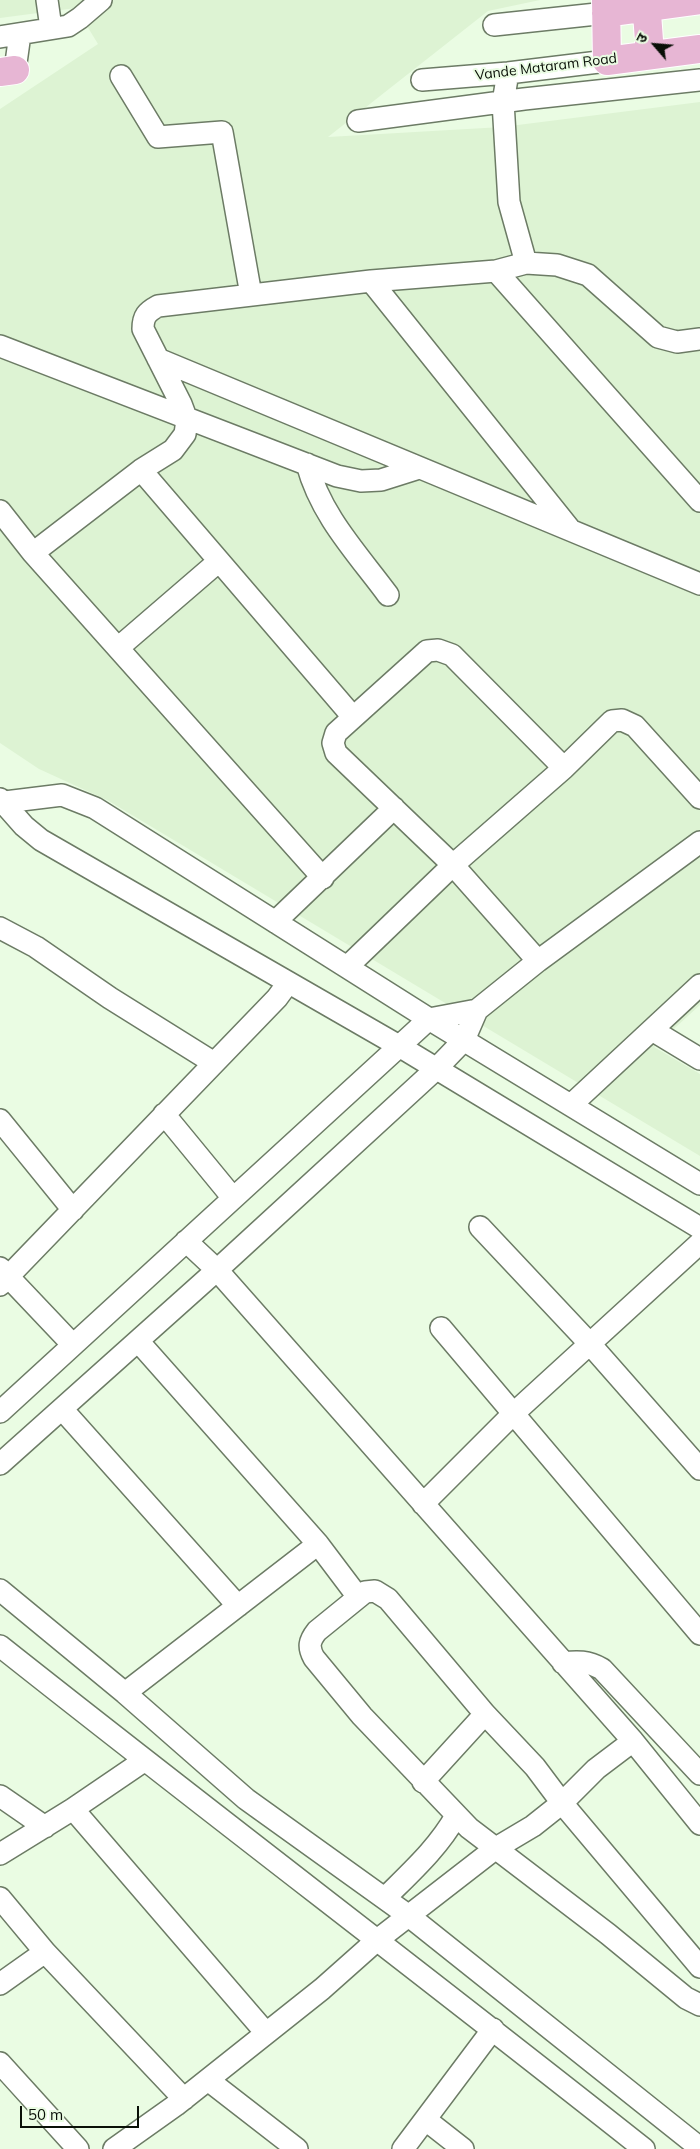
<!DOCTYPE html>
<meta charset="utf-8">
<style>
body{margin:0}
#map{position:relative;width:700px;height:2149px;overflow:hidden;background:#eafce3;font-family:Mulish,"Noto Sans Devanagari",sans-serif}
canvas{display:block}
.north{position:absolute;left:630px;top:20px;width:50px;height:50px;-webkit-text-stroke:4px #eafce3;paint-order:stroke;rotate:297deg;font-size:14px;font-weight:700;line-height:20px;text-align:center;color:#090f07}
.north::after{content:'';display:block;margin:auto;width:18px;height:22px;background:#090f07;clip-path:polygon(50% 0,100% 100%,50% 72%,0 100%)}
.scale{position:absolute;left:20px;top:2106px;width:119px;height:22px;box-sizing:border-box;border:2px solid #090f07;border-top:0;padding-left:6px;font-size:15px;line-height:18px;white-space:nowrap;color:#090f07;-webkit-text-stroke:4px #eafce3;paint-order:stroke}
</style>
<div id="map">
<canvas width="700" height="2149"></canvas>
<div class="north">उ</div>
<div class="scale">50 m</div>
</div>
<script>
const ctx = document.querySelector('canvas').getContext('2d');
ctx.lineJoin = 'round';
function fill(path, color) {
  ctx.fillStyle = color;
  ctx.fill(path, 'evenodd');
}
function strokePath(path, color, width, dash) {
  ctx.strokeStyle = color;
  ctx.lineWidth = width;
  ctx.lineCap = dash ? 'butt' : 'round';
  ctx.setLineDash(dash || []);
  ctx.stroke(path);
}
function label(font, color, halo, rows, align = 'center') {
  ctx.font = font + ' Mulish,sans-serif';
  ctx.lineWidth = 4;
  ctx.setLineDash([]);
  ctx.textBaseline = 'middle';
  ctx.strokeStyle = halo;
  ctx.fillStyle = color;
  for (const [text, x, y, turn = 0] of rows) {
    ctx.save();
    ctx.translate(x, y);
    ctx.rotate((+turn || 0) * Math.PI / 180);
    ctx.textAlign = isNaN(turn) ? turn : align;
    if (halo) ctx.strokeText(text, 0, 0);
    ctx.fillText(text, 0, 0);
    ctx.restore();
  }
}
fill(new Path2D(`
 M0,0H540L488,11L328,137L502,127L700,102V1005L654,1047L700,1074V1156L107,800L39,769L0,743V109L98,44L76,8L0,18Z`), '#ddf3d3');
const minor = new Path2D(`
 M47,0L51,28
 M494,25L606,13
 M0,37L68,26L80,18L101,0
 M15,70L20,34
 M508,73L503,102L509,202L526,263
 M121,76L158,137L222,132L251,295
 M422,80L508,73L607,61
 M358,121L524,99L700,80
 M496,271L700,501
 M371,281L569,528
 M0,346L337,476L361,481L381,480L419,468
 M158,359L700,584
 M307,464C321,516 357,553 388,595
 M141,470L353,717
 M0,511L33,553L141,470L173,450L185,434L187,420L181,404L143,329C143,316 147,312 158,306L371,281L496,271L526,263L557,265L588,275L658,337L677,342L700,339
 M33,553L323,878
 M118,648L219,561
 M564,768L612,721L622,720L635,726L700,798
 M0,799L24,826L41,840L399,1046L700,1228
 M5,802L62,795L95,808L429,1019L700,1184
 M275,922L394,808
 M0,928L36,947L110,998L214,1063
 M347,967L453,865L564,768L452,655L438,650L427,651L336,733L333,743L336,753L453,865L538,961
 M652,1030L700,1059
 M571,1105L700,985
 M164,1114L233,1198
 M0,1120L73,1210
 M480,1227L590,1344L700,1469
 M186,1241L217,1270L633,1741L700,1824
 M0,1268L73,1345
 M0,1285L277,998L288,983
 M441,1328L700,1634
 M138,1341L318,1544
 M62,1409L238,1606
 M0,1412L429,1019L477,1010
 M0,1464L217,1270L436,1069L464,1040L477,1010L538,961L700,842
 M423,1504L513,1414L700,1243
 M0,1590L125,1693L246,1799L409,1916L700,2148
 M0,1646C213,1815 431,1980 644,2149
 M563,1663C577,1661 588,1661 602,1669L700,1774
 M125,1693L318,1544L358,1597
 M423,1782L485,1714
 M0,1796L45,1827
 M73,1809L266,2033
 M0,1854L73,1809L145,1760
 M0,1898L45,1952
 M385,1898C411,1872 438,1848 456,1816
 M700,1967L562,1803L535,1767L485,1714L388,1599L375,1591L365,1592L317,1631C309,1641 308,1647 314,1658L362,1716L469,1828L608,1934L686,1998L700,2005
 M0,1984L45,1952L184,2099
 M0,2063L78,2149
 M208,2080L297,2149
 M426,2120L463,2149
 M114,2149L176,2105L322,1989L376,1941L496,1848L533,1826L562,1803L596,1769L633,1741
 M403,2149L493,2029`);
const major = new Path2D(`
 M606,0L607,61L700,49
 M646,0L650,54
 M606,13L700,0
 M0,72L15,70`);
strokePath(minor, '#6c7b65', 24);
strokePath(major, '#fff', 30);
strokePath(minor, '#fff', 21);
strokePath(major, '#e7b6d4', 28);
label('14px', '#090f07', '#eafce3', [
 ["Vande Mataram Road",546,67,-7]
]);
</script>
